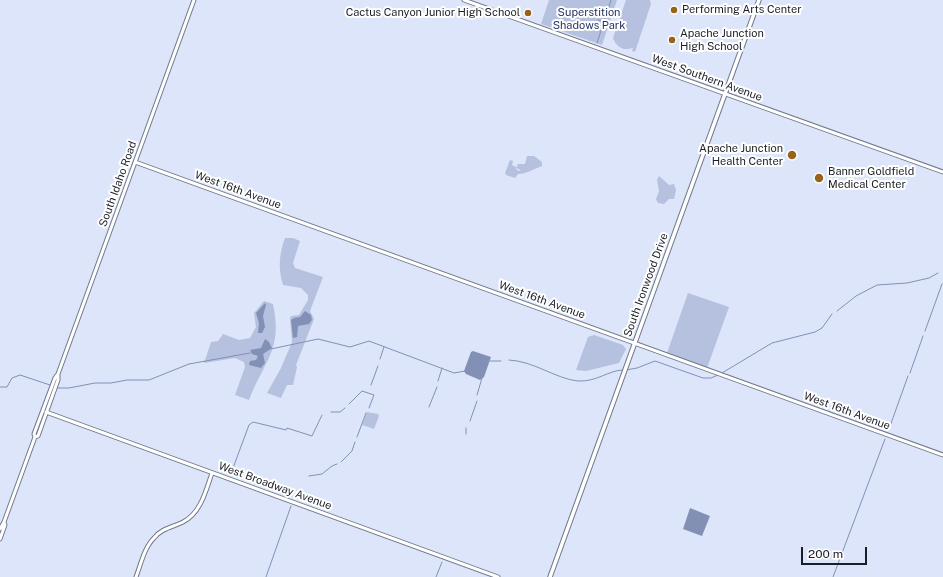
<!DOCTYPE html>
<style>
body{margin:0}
#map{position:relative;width:943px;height:577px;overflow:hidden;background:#dde5fa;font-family:"Public Sans",sans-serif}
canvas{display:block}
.scale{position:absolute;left:801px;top:547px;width:66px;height:18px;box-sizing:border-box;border:2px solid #1b1e25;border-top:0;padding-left:5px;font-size:12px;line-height:14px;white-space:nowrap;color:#1b1e25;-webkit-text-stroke:3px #fff;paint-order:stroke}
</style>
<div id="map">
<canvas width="943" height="577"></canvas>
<div class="scale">200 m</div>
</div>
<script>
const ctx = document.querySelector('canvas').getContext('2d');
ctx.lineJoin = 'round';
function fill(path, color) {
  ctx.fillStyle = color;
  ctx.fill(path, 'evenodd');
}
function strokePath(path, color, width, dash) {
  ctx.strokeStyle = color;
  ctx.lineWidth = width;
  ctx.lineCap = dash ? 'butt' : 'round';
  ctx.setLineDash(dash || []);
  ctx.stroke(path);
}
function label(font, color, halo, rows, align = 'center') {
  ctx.font = font + ' "Public Sans",sans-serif';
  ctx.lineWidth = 4;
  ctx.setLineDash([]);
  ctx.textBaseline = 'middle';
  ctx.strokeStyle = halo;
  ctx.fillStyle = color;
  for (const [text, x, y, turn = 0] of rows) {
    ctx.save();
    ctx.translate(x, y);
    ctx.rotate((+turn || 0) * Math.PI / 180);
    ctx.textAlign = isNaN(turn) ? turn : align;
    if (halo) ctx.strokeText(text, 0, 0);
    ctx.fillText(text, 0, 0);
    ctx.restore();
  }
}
fill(new Path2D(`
 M549,0H617L602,45L541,24Z
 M626,0H650L651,4L635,52L632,51L633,48C624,51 617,48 613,38Z
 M527,156H534L542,162V166C534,169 526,174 518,174L515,178L506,175L505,173L510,160L513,161L512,165L516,167V169L519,171L521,170L516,168L518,164H525Z
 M659,176L669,185L674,184L676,190L674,199H669L664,204L658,203L656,199L659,191L657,180Z
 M285,238H293L300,241L293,263L295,268L323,277L310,311L314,319L296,365L297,367L293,385H287L281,398L267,393L281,368L292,342L290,318L291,316L299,315L308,300V295L301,288L283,285C278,269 279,254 285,238Z
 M688,293L729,307L707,368L667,353Z
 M264,301L273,304C283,350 264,361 249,400L235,395L245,367L244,362L235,358L204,363L211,342L218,341L223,334L239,340L250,338L256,327L254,313Z
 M594,335L623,345L626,349L619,363L586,371L576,370L588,337Z
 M367,412L378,414L379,416L374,429L362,425Z`), '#b5c1df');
fill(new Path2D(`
 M265,303L266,305L263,316L265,327L262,333H258L259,323L256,313Z
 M305,311L311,315L312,320L309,324L298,326L297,337L293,338L291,320L294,318L300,317Z
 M265,339L269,342L272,348L263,354L265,363L261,368L249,365L250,361L256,360L258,356L252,354L250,350L261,348Z
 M473,351L491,357L484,377L480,380L466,374L464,371L471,352Z
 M690,508L710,516L702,536L683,529Z`), '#8290b5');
strokePath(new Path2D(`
 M598,20L603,21
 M597,43L611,0
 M837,311L856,296L877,285L907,283L929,278L938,273
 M925,331L942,284
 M271,349L318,339L350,347L369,341L454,373L465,371
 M380,359L384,347
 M509,360C534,361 556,379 578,381C597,382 609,370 623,370
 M490,361H501
 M626,370L637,368L655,361L703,378H711L718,375
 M722,373L772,343L815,332L822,328L832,314
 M910,373L923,336
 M438,381L442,368
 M371,385L378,366
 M0,387H7L12,378L20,375L50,385
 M57,388H69L95,383H111L127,380H149L189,364L250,353
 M477,395L482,378
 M349,404L362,391L374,395L369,408
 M429,407L437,387
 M331,412H340L345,408
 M470,421L477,401
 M466,428V434
 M889,429L908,376
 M357,437L366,413
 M341,462L352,451L355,442
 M221,466L229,469L233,468L249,425L253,422L286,430L287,428L312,436L322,415
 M309,476L322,474L332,466L337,464
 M266,577L291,506
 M436,577L442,562
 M833,577L885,439`), '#8290b5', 1);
const secondary = new Path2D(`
 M464,0L943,172
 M135,162L943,455
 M46,412L498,577
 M35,437L34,434L55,378L58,374L194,0
 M0,529L4,522L35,437L38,436L58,380V374
 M0,539L5,525L4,522
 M136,577C141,564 144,548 154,538C162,528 173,527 183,522C201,513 206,490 212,473`);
const primary = new Path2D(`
 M550,577L759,0`);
strokePath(secondary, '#72798b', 5);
strokePath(primary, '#72798b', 5.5);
strokePath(secondary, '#fff', 3);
strokePath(primary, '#fff', 3.5);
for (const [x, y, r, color] of [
 [674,10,4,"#98621a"],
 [528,13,4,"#98621a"],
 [672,40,4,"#98621a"],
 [792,155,5,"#98621a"],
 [819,178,5,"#98621a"]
]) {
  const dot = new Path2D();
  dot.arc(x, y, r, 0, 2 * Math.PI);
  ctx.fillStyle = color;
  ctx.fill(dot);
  strokePath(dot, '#fff', 1.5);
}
label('11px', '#1b1e25', '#fff', [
 ["Performing Arts Center",682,10],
 ["Cactus Canyon Junior High School",520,13,"right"],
 ["Apache Junction",680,34],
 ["High School",680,47],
 ["Apache Junction",783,149,"right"],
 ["Health Center",783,162,"right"],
 ["Banner Goldfield",828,172],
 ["Medical Center",828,185]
], 'left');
label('11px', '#1f2f5f', '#fff', [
 ["Superstition",589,13],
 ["Shadows Park",589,26]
]);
label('11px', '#1b1e25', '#fff', [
 ["West Southern Avenue",707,78,20],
 ["South Idaho Road",118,184,-70],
 ["West 16th Avenue",238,190,20],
 ["South Ironwood Drive",646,285,-70],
 ["West 16th Avenue",542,300,20],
 ["West 16th Avenue",847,411,20],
 ["West Broadway Avenue",275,486,20]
]);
</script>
